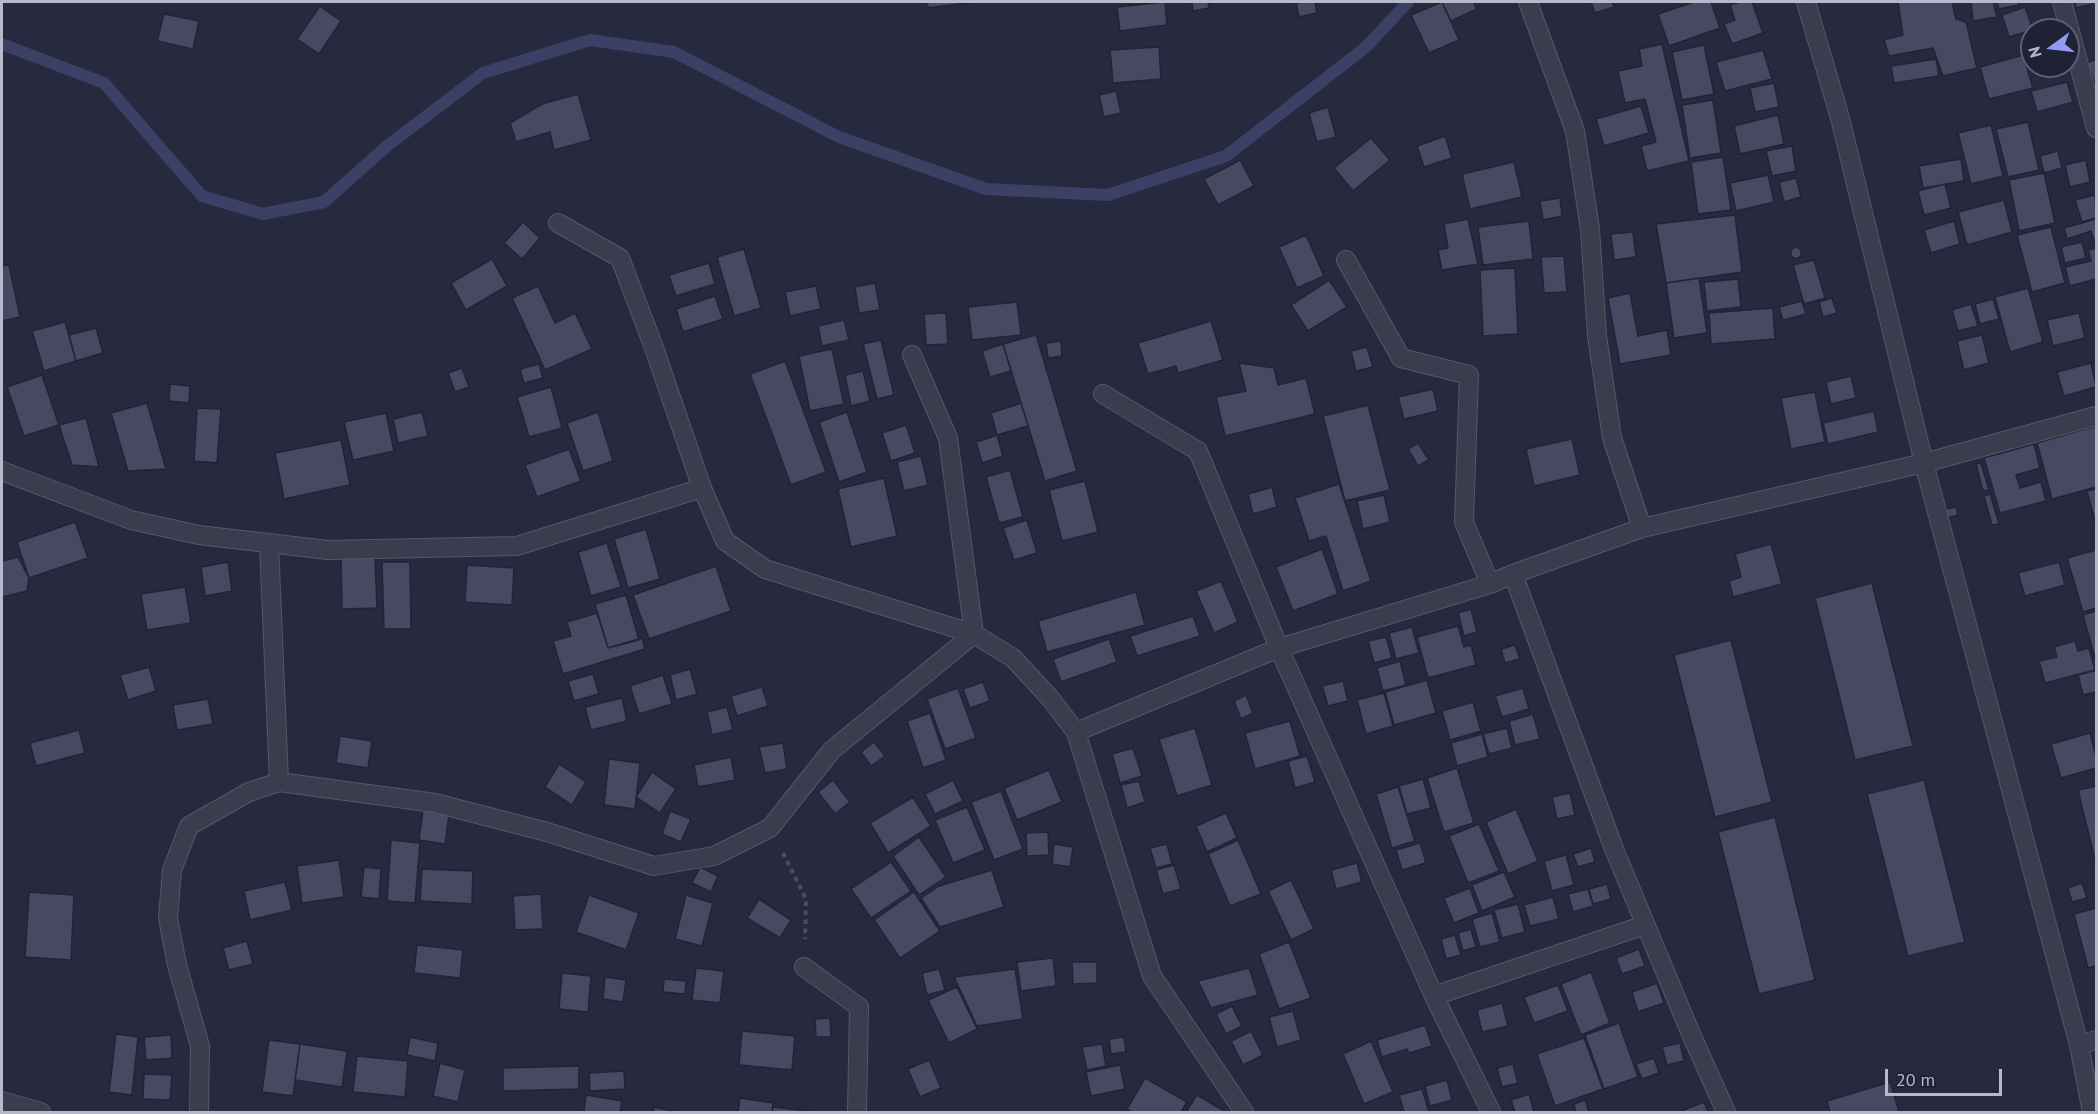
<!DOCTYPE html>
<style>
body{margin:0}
#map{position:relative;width:2098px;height:1114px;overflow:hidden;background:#272a3f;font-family:"PT Sans",sans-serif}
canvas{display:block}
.frame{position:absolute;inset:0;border:3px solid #b7b9ca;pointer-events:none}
.north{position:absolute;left:2020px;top:18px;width:60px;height:60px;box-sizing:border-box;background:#1f2235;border:2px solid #5c5e71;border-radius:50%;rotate:255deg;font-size:16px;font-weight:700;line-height:24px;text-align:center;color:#b7b9ca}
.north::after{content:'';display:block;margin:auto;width:21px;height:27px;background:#929af4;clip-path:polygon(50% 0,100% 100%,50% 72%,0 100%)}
.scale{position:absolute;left:1885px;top:1069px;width:117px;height:27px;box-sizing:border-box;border:3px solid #b7b9ca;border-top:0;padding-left:8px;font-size:18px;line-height:21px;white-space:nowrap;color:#b7b9ca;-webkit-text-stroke:4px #1f2235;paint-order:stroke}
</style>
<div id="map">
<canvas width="2098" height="1114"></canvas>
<div class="frame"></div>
<div class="north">N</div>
<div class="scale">20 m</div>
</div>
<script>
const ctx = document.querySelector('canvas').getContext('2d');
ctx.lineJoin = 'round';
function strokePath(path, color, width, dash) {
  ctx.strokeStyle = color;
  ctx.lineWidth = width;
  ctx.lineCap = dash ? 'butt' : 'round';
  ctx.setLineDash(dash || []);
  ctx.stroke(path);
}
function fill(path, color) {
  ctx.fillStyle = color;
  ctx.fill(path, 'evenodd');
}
strokePath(new Path2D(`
 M2,44L104,83L202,196L263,214L324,202L387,146L483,73L590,40L674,52L839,137L986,189L1108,195L1226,156L1366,47L1408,2`), '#3b4065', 12);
const building = new Path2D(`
 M927,2H974L928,8Z
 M1165,2L1167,25L1120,31L1117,7Z
 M1192,2H1208L1209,8L1193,11Z
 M1305,2H1315L1317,13L1299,17L1296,3Z
 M1442,2H1473L1477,9L1451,21Z
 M1442,2L1459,40L1429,53L1411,15Z
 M1591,2H1612L1614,7L1595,13Z
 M1694,2H1711L1720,28L1669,46L1658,14Z
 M1741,2H1752L1763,33L1732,44L1724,24L1735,20L1730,5Z
 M1898,2H1952L1956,19L1966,22L1977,68L1943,76L1933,48L1889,56L1884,40L1903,35Z
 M1971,2H1993L1997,17L1973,21Z
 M1997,2H2018L2019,5L1999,9Z
 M2075,2H2091L2092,4L2076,8Z
 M320,6L341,21L319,54L297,39Z
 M2025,7L2033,30L2009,37L2002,15Z
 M164,14L199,21L193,49L157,41Z
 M2032,42V66H2045L2033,70L2025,45Z
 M1662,44L1689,161L1647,171L1641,146L1656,142L1645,99L1625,103L1618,71L1642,66L1639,49Z
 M1704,45L1714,94L1682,100L1672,52Z
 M1159,47L1161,79L1113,83L1110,50Z
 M1763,50L1772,79L1725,91L1716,62Z
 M2023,55L2033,88L1989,99L1980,67Z
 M1936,59L1939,76L1894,83L1891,66Z
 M2096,59V86L2087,63Z
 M2067,82L2073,102L2037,112L2031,91Z
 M1774,83L1779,107L1755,112L1750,88Z
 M1116,91L1121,113L1104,117L1099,95Z
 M578,94L591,140L554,150L550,132L516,142L510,123L542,104Z
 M1713,100L1721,153L1690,158L1682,105Z
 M1641,106L1649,133L1604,146L1596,119Z
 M1328,107L1336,137L1317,142L1309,113Z
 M1778,115L1784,144L1740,154L1734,126Z
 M2028,122L2039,170L2008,177L1996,129Z
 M1991,125L2003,176L1971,184L1958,133Z
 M1445,136L1452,158L1424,167L1417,146Z
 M1371,138L1390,160L1353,191L1334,168Z
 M1792,146L1796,171L1772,176L1766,151Z
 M2058,151L2062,168L2044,173L2040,156Z
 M1723,157L1731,210L1698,214L1691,162Z
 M1961,159L1964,181L1923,188L1919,166Z
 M1240,160L1254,186L1218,205L1204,179Z
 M2086,160L2090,182L2070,187L2065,165Z
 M1514,162L1522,197L1470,209L1462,174Z
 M2044,173L2055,223L2019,231L2009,180Z
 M1768,175L1774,202L1736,211L1730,183Z
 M1796,178L1801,197L1784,202L1779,182Z
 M1945,184L1951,208L1924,215L1918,191Z
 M2095,195L2096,218L2082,222L2075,200Z
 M1560,198L1562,216L1543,220L1540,201Z
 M2004,200L2012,232L1967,245L1958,212Z
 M1735,215L1742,272L1666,283L1656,224Z
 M1468,219L1478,264L1442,270L1438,250L1448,248L1444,224Z
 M2096,219V246L2091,231L2067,239L2064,228Z
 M1529,221L1533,259L1483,265L1478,227Z
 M1954,221L1960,244L1931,253L1924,230Z
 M523,222L540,238L522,259L504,243Z
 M2051,227L2065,283L2032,292L2017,235Z
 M1633,232L1636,257L1614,260L1611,234Z
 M1306,235L1324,276L1297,288L1279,247Z
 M2082,242L2086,258L2065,263L2061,247Z
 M1790.5 253a5.5 5.5 0 1 1 11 0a5.5 5.5 0 1 1-11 0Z
 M2096,248V279L2070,286L2065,267L2091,261L2088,250Z
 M744,249L761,308L734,316L717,257Z
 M1564,256L1567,292L1544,293L1541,257Z
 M492,259L507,286L466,310L451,283Z
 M1814,260L1825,298L1804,304L1793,265Z
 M709,263L715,284L676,296L669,275Z
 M9,265L20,317L2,321V266Z
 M1515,268L1518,334L1483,336L1480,270Z
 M1699,278L1707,333L1674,338L1666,283Z
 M1738,279L1741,307L1707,311L1704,282Z
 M1329,280L1347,307L1308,331L1291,305Z
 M875,283L880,310L859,313L855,287Z
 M538,286L555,323L575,313L592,349L545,370L512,298Z
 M816,286L821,309L790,316L785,292Z
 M2028,288L2043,342L2010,352L1995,297Z
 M1630,293L1638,336L1667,330L1671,355L1620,364L1608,298Z
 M715,296L723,319L683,332L676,309Z
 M1832,298L1837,313L1823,317L1819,302Z
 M1993,299L1999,319L1980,324L1975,304Z
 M1802,301L1806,314L1783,320L1779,307Z
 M1017,302L1021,335L972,340L968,307Z
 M1971,304L1978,326L1958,331L1952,310Z
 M1773,308L1775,339L1711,344L1709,313Z
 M946,313L948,344L926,345L924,314Z
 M2079,313L2085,338L2053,346L2047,320Z
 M844,320L849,340L822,346L818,326Z
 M1211,321L1223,360L1178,373L1176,366L1148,374L1138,343Z
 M65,322L76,361L44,371L32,331Z
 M96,328L103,353L76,361L69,335Z
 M1036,335L1077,471L1045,481L1003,344Z
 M1982,335L1989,363L1964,370L1957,341Z
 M881,340L894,395L877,399L863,344Z
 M1061,341L1062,356L1048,358L1046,343Z
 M1003,344L1011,371L990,377L982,351Z
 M1367,347L1373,367L1356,371L1351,351Z
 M832,349L844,404L810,411L799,356Z
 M785,361L826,472L791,485L750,374Z
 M1239,363L1274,368L1278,385L1306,378L1315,414L1225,436L1216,397L1246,391Z
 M2091,363L2096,387L2064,396L2057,372Z
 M539,364L543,378L524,383L520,369Z
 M462,368L469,387L455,392L448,373Z
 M863,371L870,401L851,406L845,375Z
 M42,375L59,425L24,436L7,387Z
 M1851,376L1856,398L1831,404L1826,382Z
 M170,384L190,386L189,403L169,401Z
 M551,387L562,428L529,437L517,397Z
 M1433,389L1438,411L1404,419L1398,397Z
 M1815,392L1825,442L1791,449L1781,398Z
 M147,403L166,469L128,471L111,413Z
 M1021,403L1028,426L997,435L991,413Z
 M1368,405L1390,490L1345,501L1323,416Z
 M197,408L221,409L217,463L194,461Z
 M1874,411L1878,432L1828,444L1823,423Z
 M422,412L428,436L398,443L393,419Z
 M598,412L613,461L583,471L567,423Z
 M847,412L867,472L839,482L819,422Z
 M386,413L394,451L353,460L344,422Z
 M86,418L99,467L72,465L59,425Z
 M906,425L915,453L891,461L882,433Z
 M2096,426V487L2052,499L2037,443Z
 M997,435L1003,456L982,463L976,442Z
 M1572,439L1580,475L1534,486L1526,449Z
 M341,440L350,485L284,499L275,453Z
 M1418,443L1429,460L1418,466L1408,449Z
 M2034,444L2040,468L2016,475L2020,488L2041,482L2046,501L2000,513L1984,458Z
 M569,449L581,481L537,497L525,465Z
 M921,456L928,485L904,491L897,462Z
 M1981,463L1989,490L1983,491L1976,464Z
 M1010,470L1023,517L999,523L986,477Z
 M884,478L897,536L851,547L838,489Z
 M1085,481L1098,532L1062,541L1049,490Z
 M1339,484L1371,581L1343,591L1326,536L1309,541L1295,498Z
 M1272,487L1277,507L1253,514L1248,494Z
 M2096,489V525L2087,491Z
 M1990,494L1999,524L1992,525L1984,496Z
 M1384,495L1390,522L1363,529L1357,501Z
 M1956,507L1958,515L1947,518L1946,509Z
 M1027,520L1037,553L1014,560L1003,528Z
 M75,522L88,558L29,578L17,542Z
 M646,529L660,579L628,588L614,539Z
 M607,543L621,587L591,596L578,552Z
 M1771,544L1782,584L1733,597L1729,581L1741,577L1735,554Z
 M1322,549L1338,594L1293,611L1276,567Z
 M2096,550V608L2083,612L2067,558Z
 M18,557L29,578L27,591L2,597V561Z
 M341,558H375L377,608L342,609Z
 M228,562L232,591L205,596L201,567Z
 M382,562H410L411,629H384Z
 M2059,562L2065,585L2025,596L2018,573Z
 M467,565L514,568L512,605L465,602Z
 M716,566L731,611L649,639L633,595Z
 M1221,581L1238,622L1214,633L1196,591Z
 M1872,583L1913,746L1855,760L1815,598Z
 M185,587L191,623L147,630L141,594Z
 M1136,592L1145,625L1047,652L1038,621Z
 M626,595L639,640L608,648L595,604Z
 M1471,609L1477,632L1464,636L1458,613Z
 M2096,611V662L2083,615Z
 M597,613L608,648L642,638L645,649L563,674L553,641L571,636L567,622Z
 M1193,616L1200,636L1137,656L1130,636Z
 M1458,626L1464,647L1471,645L1476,665L1428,678L1417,637Z
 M1412,627L1419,653L1396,659L1389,633Z
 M1386,637L1392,658L1374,663L1368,641Z
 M1109,639L1117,662L1061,682L1053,659Z
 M1731,640L1772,802L1715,817L1674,655Z
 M2075,641L2078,651L2089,648L2095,670L2045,683L2039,661L2057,657L2054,647Z
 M1515,645L1520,659L1505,663L1501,649Z
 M1400,661L1406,685L1383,691L1377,668Z
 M149,667L156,691L128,700L120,675Z
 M690,669L697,694L676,700L670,675Z
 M2096,670V692L2083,695L2078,675Z
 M593,674L599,694L574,701L568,681Z
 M663,675L672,704L639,714L630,686Z
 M1427,680L1436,713L1394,725L1385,692Z
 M1343,681L1348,701L1328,706L1322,686Z
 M983,682L990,701L970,708L963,689Z
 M762,687L768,706L737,716L731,696Z
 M958,688L976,738L945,749L927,699Z
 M1523,688L1529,709L1502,717L1495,696Z
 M1384,693L1393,726L1366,734L1357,700Z
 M1246,695L1253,713L1241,719L1234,701Z
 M622,698L627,721L591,730L585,707Z
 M208,699L213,724L177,730L173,705Z
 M1473,702L1481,731L1450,740L1442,711Z
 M727,707L733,730L712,735L707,712Z
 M930,713L946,760L923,768L907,721Z
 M1533,714L1540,739L1515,745L1509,721Z
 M1290,721L1300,756L1255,769L1245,733Z
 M1195,728L1212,785L1177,796L1159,739Z
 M1507,728L1512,748L1489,754L1483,734Z
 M79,730L85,753L36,766L30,743Z
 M2090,733L2096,757V768L2061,778L2051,744Z
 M1482,734L1488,757L1457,766L1451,743Z
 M340,736L372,741L368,768L336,763Z
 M874,742L885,756L871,766L861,752Z
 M783,743L787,769L765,773L759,747Z
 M1133,748L1142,776L1120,783L1112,754Z
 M1307,756L1315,782L1295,788L1288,761Z
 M731,757L735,780L698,787L694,765Z
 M609,759L640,763L635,809L604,805Z
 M559,764L586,782L572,805L545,787Z
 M1457,768L1474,823L1444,832L1427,778Z
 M1049,770L1062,802L1017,820L1004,788Z
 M652,772L676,789L660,813L636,797Z
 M1423,779L1431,808L1407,814L1399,786Z
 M833,780L850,802L835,814L818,792Z
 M953,780L963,801L935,814L925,794Z
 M1924,780L1965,942L1908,956L1867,794Z
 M1139,781L1145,802L1127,808L1121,785Z
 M2096,786V864L2078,790Z
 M1398,787L1415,841L1392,848L1376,794Z
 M1001,791L1023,849L994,860L971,802Z
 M1570,793L1575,815L1557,819L1552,797Z
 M913,797L931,826L888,853L870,823Z
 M967,807L985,850L953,863L935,820Z
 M1516,809L1538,861L1508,874L1486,822Z
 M423,810L449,814L445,844L419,840Z
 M670,811L691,819L681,842L662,834Z
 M1226,813L1237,838L1207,852L1196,826Z
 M1775,817L1815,980L1759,994L1718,832Z
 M1479,824L1499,871L1468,883L1449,836Z
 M1048,832L1049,855L1027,856L1026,833Z
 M919,837L946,877L919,895L893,856Z
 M391,840L420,843L415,903L387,901Z
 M1238,840L1261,894L1230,906L1208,854Z
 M1420,843L1426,863L1402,870L1396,850Z
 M1054,844L1073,847L1070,867L1052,864Z
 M1167,844L1172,864L1156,868L1150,848Z
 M1591,848L1595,862L1578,867L1573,854Z
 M1566,855L1574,885L1552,891L1544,861Z
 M339,860L344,897L302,903L297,866Z
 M891,862L911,891L871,918L851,889Z
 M1357,863L1362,882L1336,889L1331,870Z
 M1174,865L1181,889L1163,894L1156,870Z
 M364,867L381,869L379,899L361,897Z
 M700,867L718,876L711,892L692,883Z
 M422,869L473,871L472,904L420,901Z
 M992,870L1004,907L940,927L921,898L939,886Z
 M1504,872L1515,897L1482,911L1472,885Z
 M1291,880L1314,929L1291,940L1268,891Z
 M285,882L292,910L250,920L244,891Z
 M2082,883L2087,898L2072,902L2068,888Z
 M1607,884L1611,899L1593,904L1589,889Z
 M1470,888L1479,913L1454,923L1444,898Z
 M1588,889L1593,906L1573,912L1568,894Z
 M29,892L74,895L71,960L25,957Z
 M914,892L940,931L900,958L874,920Z
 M541,894L543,929L515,930L513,896Z
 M589,895L639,913L626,950L576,932Z
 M686,895L713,903L702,946L675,939Z
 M1553,897L1559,919L1530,926L1524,905Z
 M759,899L791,920L780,938L747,918Z
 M1518,904L1525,932L1502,938L1494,910Z
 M2096,908V966L2088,968L2074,914Z
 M1492,913L1500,942L1480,947L1472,919Z
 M1471,929L1476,947L1463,951L1458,933Z
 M1455,935L1461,955L1446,959L1441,939Z
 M247,941L253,964L229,970L223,948Z
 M1289,942L1311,998L1279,1009L1259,954Z
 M417,945L463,950L460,978L414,973Z
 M1639,949L1645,966L1622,974L1616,958Z
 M1053,958L1056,986L1021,991L1017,962Z
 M1072,962H1097V983L1073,984Z
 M696,968L724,971L720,1003L692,1000Z
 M1249,968L1258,995L1211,1008L1198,981Z
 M939,969L945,990L927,995L922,973Z
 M1015,969L1023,1019L977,1026L954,977Z
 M1591,972L1610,1023L1581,1035L1561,984Z
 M562,973L591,976L588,1012L559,1009Z
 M605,977L626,980L623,1002L603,999Z
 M664,979L686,981L685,994L663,992Z
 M1657,983L1664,1003L1638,1012L1632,992Z
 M1558,985L1568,1011L1534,1023L1524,997Z
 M957,987L977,1029L949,1043L928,1000Z
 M1502,1003L1508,1026L1482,1032L1477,1010Z
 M1232,1006L1242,1026L1226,1034L1216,1014Z
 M1293,1011L1301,1040L1277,1047L1269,1017Z
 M830,1018L831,1037H816L815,1019Z
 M1619,1023L1638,1077L1604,1089L1585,1035Z
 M1425,1025L1432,1046L1409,1053L1407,1049L1382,1057L1377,1040Z
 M742,1031L795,1036L792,1070L739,1065Z
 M1251,1031L1263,1055L1243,1065L1231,1041Z
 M116,1034L138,1037L132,1095L109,1092Z
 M171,1035L172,1058L146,1060L144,1037Z
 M410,1037L438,1043L435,1061L407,1055Z
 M1124,1037L1126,1052L1111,1054L1109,1039Z
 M1584,1038L1603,1089L1555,1106L1537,1054Z
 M269,1040L300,1044L293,1096L262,1092Z
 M1371,1041L1393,1092L1364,1104L1343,1054Z
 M1680,1043L1684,1061L1667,1065L1662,1047Z
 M300,1044L347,1051L342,1087L295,1080Z
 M1102,1044L1106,1066L1087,1070L1082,1047Z
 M357,1056L408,1061L405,1097L353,1092Z
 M1654,1058L1659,1073L1642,1079L1636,1064Z
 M929,1060L941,1088L920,1097L908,1069Z
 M440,1063L465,1070L458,1102L433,1096Z
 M1513,1064L1518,1083L1502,1087L1497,1068Z
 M1120,1065L1125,1089L1091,1096L1086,1072Z
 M579,1066V1089L503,1091V1068Z
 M624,1071L625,1089L590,1091L589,1073Z
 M144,1074L172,1075L170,1100L143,1099Z
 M1145,1078L1187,1102L1181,1112H1132L1127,1109Z
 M1447,1080L1452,1100L1430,1106L1425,1086Z
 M1890,1082L1899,1112H1830L1827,1101Z
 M1422,1089L1429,1112H1404L1399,1095Z
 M1529,1094L1534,1112H1515L1511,1100Z
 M586,1095L622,1101L620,1112H584Z
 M1197,1095L1226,1112H1186Z
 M740,1098L773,1103L772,1112H738Z
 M1585,1100L1589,1112H1576L1574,1104Z
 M1704,1102L1708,1112H1682L1681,1111Z
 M654,1107L672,1111L671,1112H653Z
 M773,1107L816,1112H772Z`);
fill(building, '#464961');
strokePath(building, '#212437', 1.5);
const minor = new Path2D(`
 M1528,2L1575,131L1590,229L1597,336L1612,438L1642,528
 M1806,2L1840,118L1924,463L2079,1045L2092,1112
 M2062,2L2096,128
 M558,223L620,258L653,345L702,488L725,541L765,569L974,634L1013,658L1050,698L1076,732L1152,976L1244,1112
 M1346,260L1401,358L1469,375L1464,522L1490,584
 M1103,394L1198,451L1279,648L1357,824L1434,996L1491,1112
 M2,471L131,520L199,535L328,550L517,546L702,488
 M269,544L279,782
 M1513,574L1614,849L1691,1034L1726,1112
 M1076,732L1279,648L1490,584L1513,574L1642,528L1924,463L2096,416
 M804,967L859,1007L857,1112
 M1434,996L1645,925
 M2079,1045L2096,1040
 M2,1101L41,1112
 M199,1112L200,1046L177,965L168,918L172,870L189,826L249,792L279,782L435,803L547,832L654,866L714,856L770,828L832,750L974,634L948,438L912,355`);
strokePath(minor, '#55586a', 20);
strokePath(new Path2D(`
 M783,853L806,899L805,939`), '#44525a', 4, [4.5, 4.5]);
strokePath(minor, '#3b3d4f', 18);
</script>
